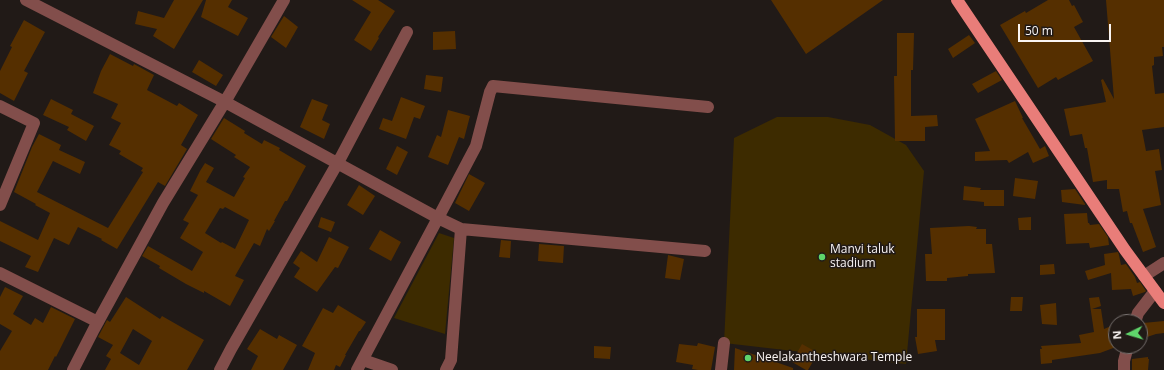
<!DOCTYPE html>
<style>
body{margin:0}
#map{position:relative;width:1164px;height:370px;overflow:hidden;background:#211a17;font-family:"Open Sans",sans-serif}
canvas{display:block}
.north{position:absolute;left:1108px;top:314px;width:40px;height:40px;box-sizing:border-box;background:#211a17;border:1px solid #77716f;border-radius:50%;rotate:265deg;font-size:11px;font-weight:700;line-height:16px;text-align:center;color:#f9f4f2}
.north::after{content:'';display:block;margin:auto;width:14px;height:18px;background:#5fd56b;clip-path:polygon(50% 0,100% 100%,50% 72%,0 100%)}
.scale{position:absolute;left:1018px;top:24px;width:93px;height:18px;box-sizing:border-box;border:2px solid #f9f4f2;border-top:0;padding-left:5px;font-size:12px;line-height:14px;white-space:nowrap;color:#f9f4f2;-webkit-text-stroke:3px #211a17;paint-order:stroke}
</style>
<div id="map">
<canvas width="1164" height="370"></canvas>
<div class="north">N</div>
<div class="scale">50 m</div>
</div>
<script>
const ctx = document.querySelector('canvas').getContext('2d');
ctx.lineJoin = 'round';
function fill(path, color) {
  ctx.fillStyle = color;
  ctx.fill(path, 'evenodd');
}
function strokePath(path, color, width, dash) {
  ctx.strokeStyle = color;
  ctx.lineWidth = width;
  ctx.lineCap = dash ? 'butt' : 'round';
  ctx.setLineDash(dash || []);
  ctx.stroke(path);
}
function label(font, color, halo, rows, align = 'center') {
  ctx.font = font + ' "Open Sans",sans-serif';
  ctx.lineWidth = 3;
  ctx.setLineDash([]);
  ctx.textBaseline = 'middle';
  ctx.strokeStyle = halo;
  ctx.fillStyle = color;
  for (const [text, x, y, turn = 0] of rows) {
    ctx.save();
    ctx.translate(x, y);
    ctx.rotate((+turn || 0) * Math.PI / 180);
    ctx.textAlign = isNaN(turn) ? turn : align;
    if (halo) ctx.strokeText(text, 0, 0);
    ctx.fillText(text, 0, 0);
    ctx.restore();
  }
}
fill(new Path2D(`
 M777,117H828L870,125L906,145L924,171L906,364L724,343L734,138Z
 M439,233L454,238L445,334L394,318Z`), '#3d2b00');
fill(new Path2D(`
 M174,0H203L174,49L153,36L157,29L135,24L138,11L164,18Z
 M206,0H232L228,7L248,18L238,36L201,17Z
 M352,0H378L395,11L378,37L379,38L371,51L354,40L371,12Z
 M771,0H883L806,54Z
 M1048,0H1069L1072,6L1074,5L1083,22L1074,27L1093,61L1058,80L1056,77L1038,88L1000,25L1025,11L1026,13Z
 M1106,0H1164V47H1162L1163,56L1154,57V65L1152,66L1155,94L1164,93V127L1142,130L1146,151L1159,149L1162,170L1155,171L1161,205L1143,209L1156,247L1143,252L1132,223H1130L1127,211L1123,212L1119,189H1107V180L1093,182L1087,148H1085L1082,134L1070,136L1064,109L1106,102L1101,80L1103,79L1114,99Z
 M284,16L298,27L286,48L271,37Z
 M24,20L45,32L24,71L28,73L14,101L0,93V71L12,47L10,46Z
 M455,31L456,49L433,50V32Z
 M897,33H914L913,70H911V116L937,115L938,126L925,127V141H895L894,76H897Z
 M969,35L975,43L953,58L948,49Z
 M110,54L133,66L134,64L154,75L147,90L177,106L179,103L198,115L181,145L187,149L165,186L158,182L117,249L101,240L102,239L78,227L69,245L54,238L38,272L25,267L31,256L0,241V221L38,240L50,213L35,205L36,204L14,192L32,147L39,134L61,145L59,150L85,162L80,174L53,161L37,192L108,228L143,172L141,171L143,168L119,154L121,151L109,145L121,123L111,118L118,104L93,93L101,71Z
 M199,60L223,75L216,86L192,72Z
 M996,71L1002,80L978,93L972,84Z
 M426,75L443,77L441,92L424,89Z
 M401,97L425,106L420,119L414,117L406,139L379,129L383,118L392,121Z
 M51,99L73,110L71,114L94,126L86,141L67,130L69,127L43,115Z
 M312,99L328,105L322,120L330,124L324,139L300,127Z
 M1015,101L1023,118H1022L1040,149L1045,146L1049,156L1033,163L1028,152L1009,163L1007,160L975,161V152L990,151L975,119Z
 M448,110L470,116L464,139L459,137L448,165L428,157L437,135L441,137Z
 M224,118L245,131L244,133L262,144L264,140L280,148L279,150L306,166L287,201H285L274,221H275L269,231L267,229L260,246L254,243L235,276L244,280L230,306L204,291V293L186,284L159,268L160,266L142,256L148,246L192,271L203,252L180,238L189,223L183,220L198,195L190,191L200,171L205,163L214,168L206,182L234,197L245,178L243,177L250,167L234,157L236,155L211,139ZM225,207L249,220L235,249L222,242L221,243L205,233L220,208L223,209Z
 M397,146L408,152L397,175L386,169Z
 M469,174L485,183L469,211L455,203Z
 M1015,178L1038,181L1035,199L1013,196Z
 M359,185L375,196L363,215L347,205Z
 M964,186L981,188L980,190H1004V206H984V202L963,200Z
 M1075,189L1085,204V205L1062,202L1061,190Z
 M1087,213L1088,223H1089L1090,225L1099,224L1108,237L1109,245L1090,248L1089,243L1066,244L1064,214Z
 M321,217L335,222L331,232L318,227Z
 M1031,217V230H1019L1018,218Z
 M969,226L977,227L976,229H986V244H992L995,273L968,274V276L947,278V281H926L925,254H932L930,228Z
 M380,230L401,242L391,261L369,249Z
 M329,237L349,247L338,268L335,267L317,292L294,277L300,268L293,263L301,251L317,262Z
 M501,240L511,241L510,258L499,257Z
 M539,244L564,246L563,263L538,261Z
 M1118,252L1119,255L1121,265L1126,264L1135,277L1137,283L1140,282L1146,291L1145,292L1133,296L1131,289L1112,290L1111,273L1088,280L1085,271L1105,265L1104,254Z
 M668,255L684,259L680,280L665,278Z
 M1054,264L1055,274L1040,275V265Z
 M5,287L23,296L13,314L31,325L35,318L43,323L51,307L75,319L56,357L55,356L48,370H0V351L12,331L0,324V297Z
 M126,297L160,319L162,316L204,340L187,370H105L111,359L106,356L113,345L98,337L107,320L110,322ZM133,329L152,341L139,365L120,353Z
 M1011,297H1023L1022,311H1010Z
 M1099,297L1101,306L1092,309H1101L1104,329L1116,324V347L1100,353L1052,360V363L1041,364L1040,349H1042L1041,346L1081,343L1079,335L1094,332L1089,298Z
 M1056,303L1057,325L1042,324L1040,305Z
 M338,305L366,322L360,331H359L345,355H346L340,367L336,365L334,370H308L315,353L302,346L323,308L333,313Z
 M917,309H945V340H935L937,351L918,354L915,337H917Z
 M1164,321V333L1156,334L1141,339L1140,328L1143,323Z
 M260,329L277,339L279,335L297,345L283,370H251L258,356L247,349Z
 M698,343L715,347L711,370H698L692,369L693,365L676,362L679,344L697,346Z
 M802,344L818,353L808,370H806L792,362Z
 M594,346L611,347L610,359L594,358Z
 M735,348L793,368V370H734Z
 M1148,357V359H1149L1148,370H1132V359Z`), '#552f00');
strokePath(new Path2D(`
 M26,0L225,102L438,218L461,229
 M0,106L34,123L0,205
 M0,273L98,322
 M1144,276L1164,263
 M1135,322L1138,313L1155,291
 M363,360L392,370
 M73,370L94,329L163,203L229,95L284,0
 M220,370L231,349L341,157L407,32
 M357,370L438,218L476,146L490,92L493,86L708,107
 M446,370L451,360L461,229L705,251
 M721,370L724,343
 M1124,370V361L1128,346`), '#824e4b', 12);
strokePath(new Path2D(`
 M957,0L1125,250L1164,303`), '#e97d79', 12);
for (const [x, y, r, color] of [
 [822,257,4,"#5fd56b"],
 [748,358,4,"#5fd56b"]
]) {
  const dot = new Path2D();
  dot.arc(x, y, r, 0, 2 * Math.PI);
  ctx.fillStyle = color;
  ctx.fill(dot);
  strokePath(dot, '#211a17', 1.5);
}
label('12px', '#f9f4f2', '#211a17', [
 ["Manvi taluk",830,250],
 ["stadium",830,264],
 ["Neelakantheshwara Temple",756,358]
], 'left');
</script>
